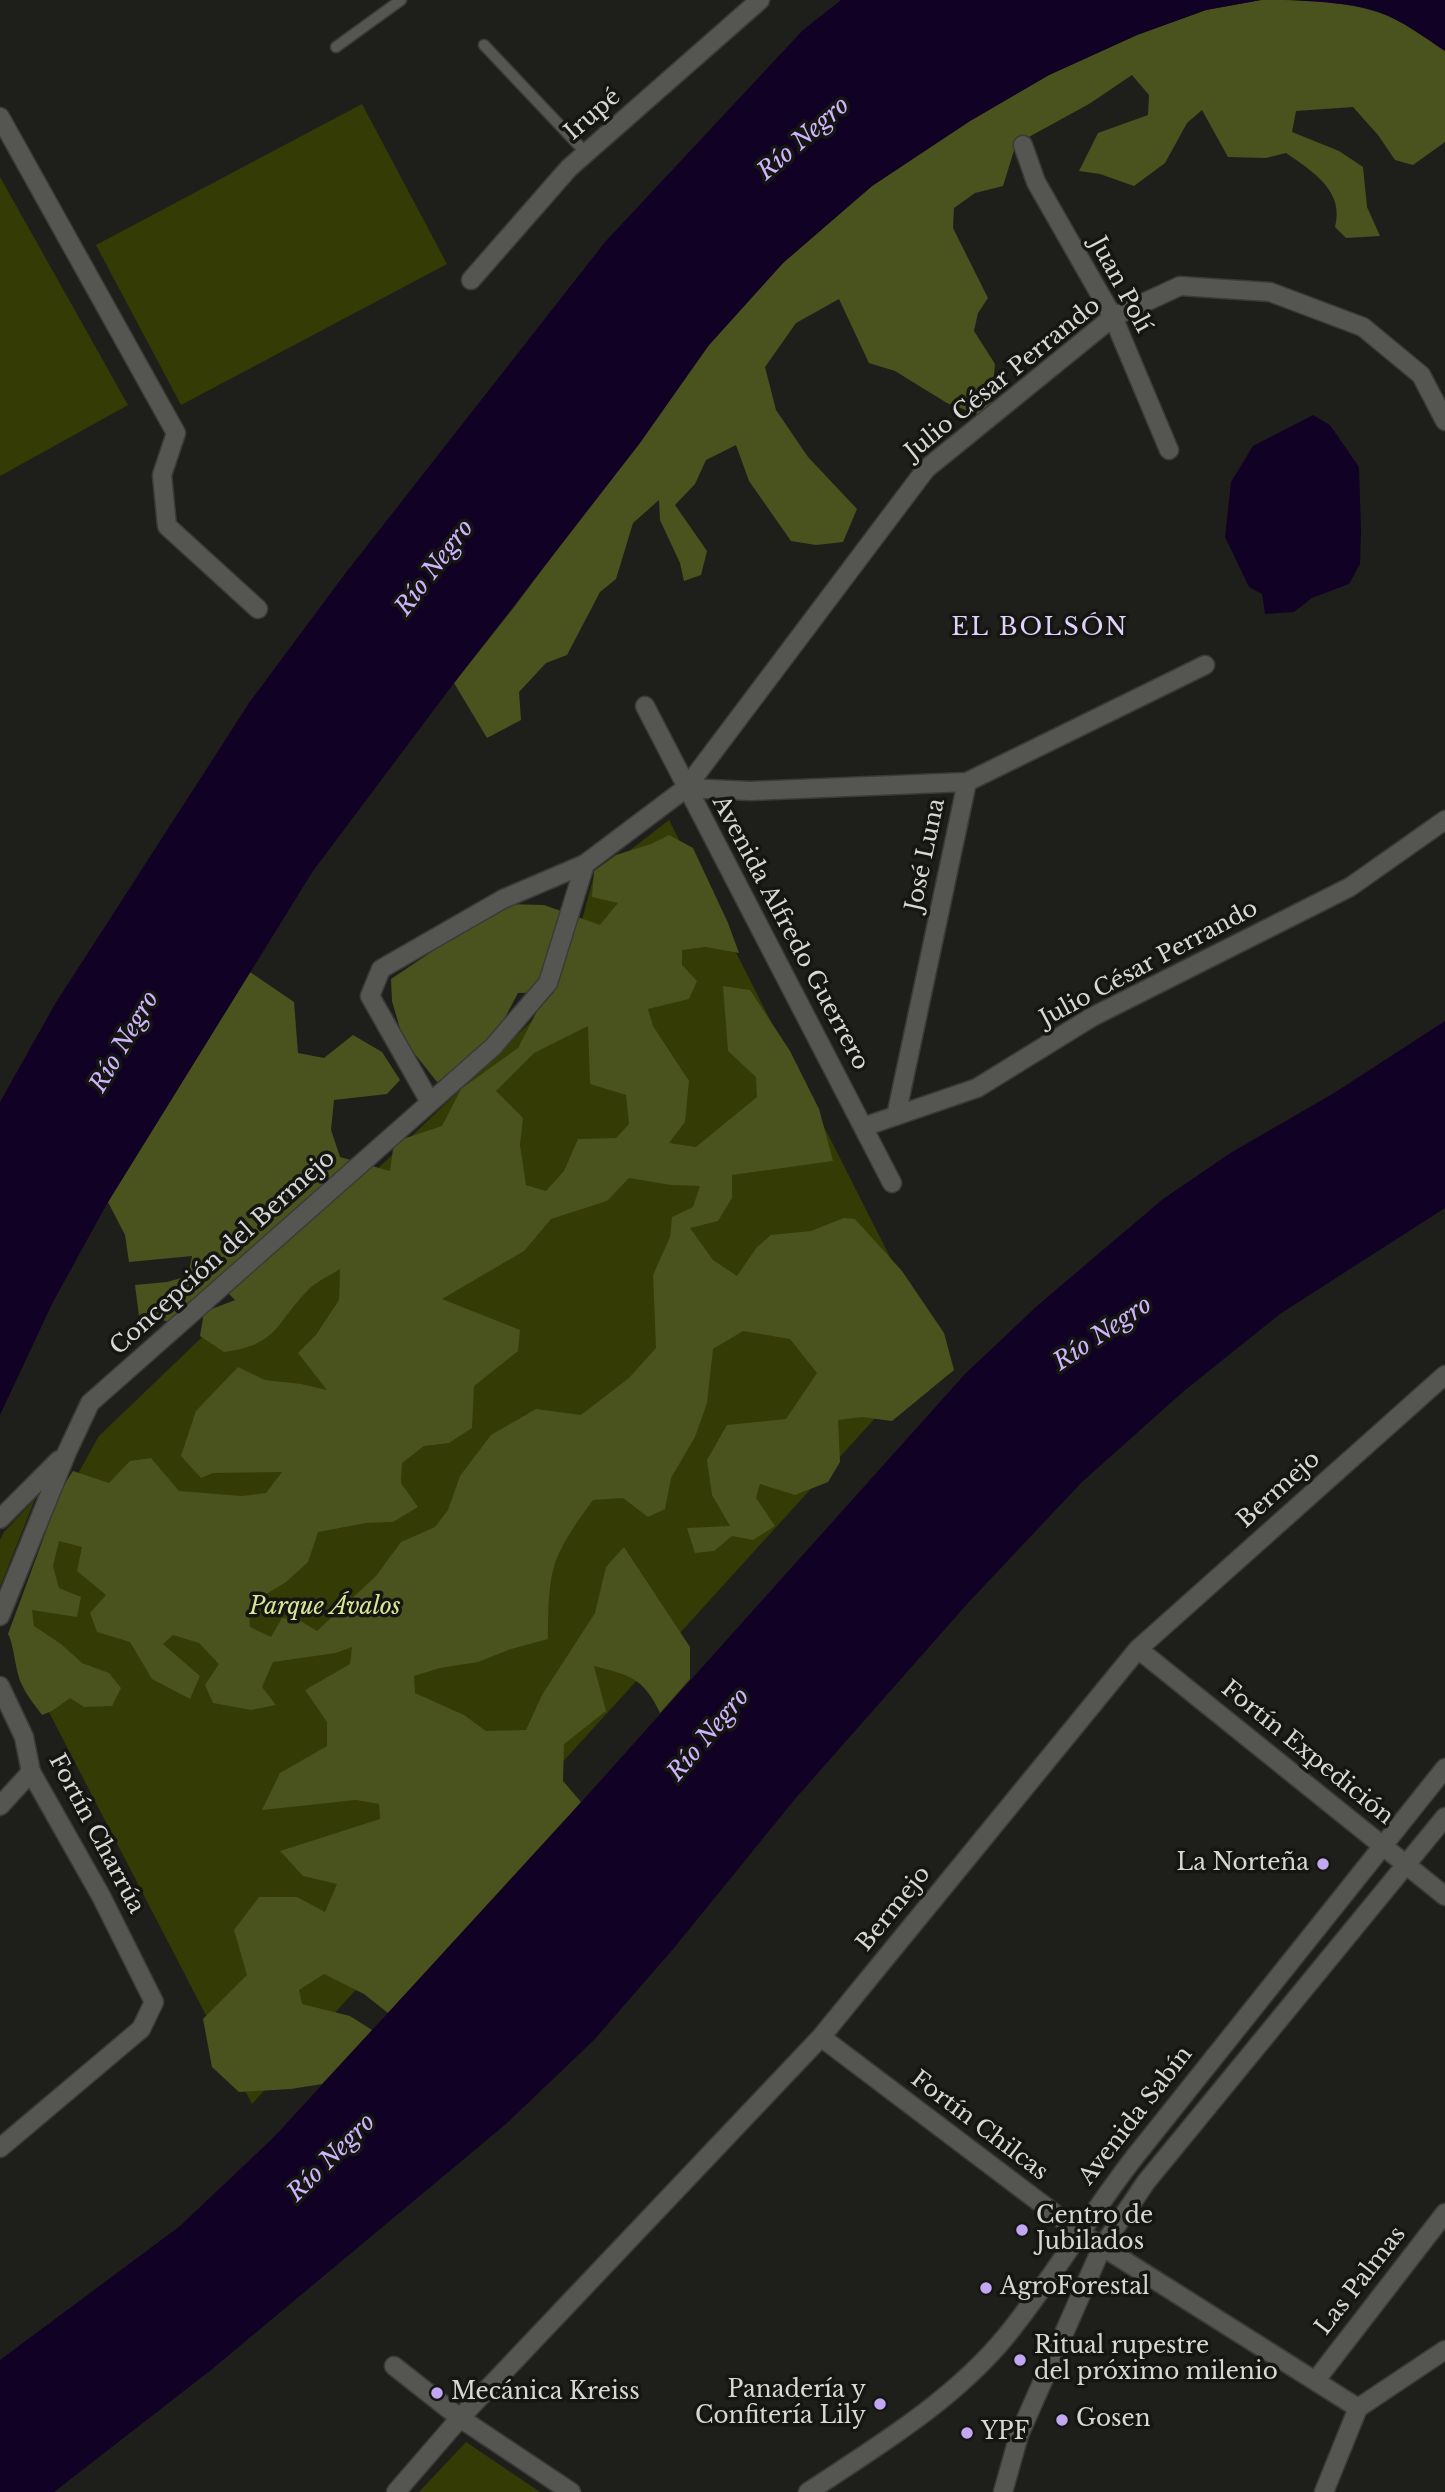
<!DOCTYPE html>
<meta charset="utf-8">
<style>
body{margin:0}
canvas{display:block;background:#1e1f1b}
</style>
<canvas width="1445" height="2492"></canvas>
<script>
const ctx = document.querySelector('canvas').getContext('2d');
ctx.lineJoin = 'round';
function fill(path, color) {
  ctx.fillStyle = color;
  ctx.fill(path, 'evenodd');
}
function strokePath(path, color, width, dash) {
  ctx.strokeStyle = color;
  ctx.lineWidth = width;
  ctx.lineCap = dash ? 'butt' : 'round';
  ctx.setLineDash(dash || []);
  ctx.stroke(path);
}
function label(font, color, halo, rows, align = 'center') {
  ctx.font = font + ' "Libre Baskerville",serif';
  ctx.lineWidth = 7;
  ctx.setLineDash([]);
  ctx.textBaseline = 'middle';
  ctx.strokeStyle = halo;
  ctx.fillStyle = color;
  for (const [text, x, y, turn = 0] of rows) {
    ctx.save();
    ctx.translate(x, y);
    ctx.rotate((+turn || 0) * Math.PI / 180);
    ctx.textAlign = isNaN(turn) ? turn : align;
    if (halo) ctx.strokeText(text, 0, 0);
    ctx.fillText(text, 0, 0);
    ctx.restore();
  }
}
fill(new Path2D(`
 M362,104L447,264L181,405L96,245Z
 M0,177L128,405L0,476Z
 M669,820L937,1350L252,2104L9,1635L75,1479L99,1436L563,991L593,879Z
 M35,1499L0,1587V1540L4,1532Z
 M466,2442L540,2492H419Z`), '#343b04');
fill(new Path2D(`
 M1261,0C1300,0 1343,0 1380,13C1403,21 1424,37 1445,51V142L1413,165L1395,160L1378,135L1353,107L1296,111L1292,132L1339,151L1363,167L1367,207L1380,236L1346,238L1335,227C1345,191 1312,171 1286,153L1266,158L1228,157L1202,110L1187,123L1165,163L1134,186L1100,174L1079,171L1098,133L1148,115L1149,95L1132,75L1089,104L1016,144L1003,186L975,193L954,208L953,228L988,298L978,313L974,331L995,364L990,419L947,403L895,371L869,363L839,299L796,323L765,367L776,410L808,457L857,509L843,542L816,545L791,541L749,481L736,445L706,460L695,484L675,505L707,551L701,575L684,581L680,563L660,520L659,500L633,523L616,579L600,592L567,655L546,663L519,692L521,720L487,738L454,683L515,606L709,345L783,263L872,186L970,121L1049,75L1137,35L1206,10Z
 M669,835L693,848L728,923L739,953L706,947L682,950V965L697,981L689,999L648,1009L653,1026L689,1081L685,1122L669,1143L696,1147L757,1097L756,1077L728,1051L723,986L750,990L790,1051L819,1109L833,1161L732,1175V1198L718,1221L690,1228L713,1260L737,1276L757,1247L771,1235L811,1231L844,1218L855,1219L902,1271L944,1333L954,1370L892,1421L862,1417L838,1420L840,1462L828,1482L795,1495L760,1484L756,1498L775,1526L753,1540L732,1536L714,1551L695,1553L687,1528L730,1526L712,1495L707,1460L727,1425L786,1419L817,1373L790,1339L743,1331L713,1349L707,1403L695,1437L671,1478L665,1509L648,1517L623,1498L593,1500C579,1519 560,1545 554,1567C548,1587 548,1619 548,1639L511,1649L478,1662L440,1668L414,1676L415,1693L464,1715L486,1731L526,1730L542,1695L595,1613L606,1567L624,1547L690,1647V1679L660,1713C644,1678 629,1675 594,1666L606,1711L564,1744L563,1781L581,1802L388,2013L364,1994L324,1974L299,1990L302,2004L350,2016L372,2030L322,2084L291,2089L239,2092L212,2067L203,2019L247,1975L234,1930L259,1897H297L325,1912L337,1884L303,1876L280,1851L380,1819L379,1804L356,1800L262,1810L280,1773L327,1746V1722L305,1690L350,1664L352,1647L336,1653L273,1662L262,1687L276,1705L251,1710L213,1703L205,1685L219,1664L199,1643L173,1635L163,1644L200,1676L190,1699L152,1679L130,1642L97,1632L90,1613L106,1595L77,1571L82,1547L59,1541L53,1566L59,1588L81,1597L77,1617L32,1610L34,1626L61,1644L82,1663L109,1673L121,1688L112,1706L84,1707L70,1698L52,1711L42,1715C35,1705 27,1696 22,1685C15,1671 14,1644 8,1634L62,1488L73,1471L109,1483L130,1461L151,1458L179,1491L242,1496L266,1493L282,1472L213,1473L201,1478L181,1456L196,1411L238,1367L265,1380L301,1384L327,1390L298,1353L316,1335L339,1300L340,1269C330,1275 316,1282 308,1290C275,1324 278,1345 224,1352L200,1336L204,1312L235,1300L224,1289L172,1322L139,1316L135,1285L167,1282L188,1276L192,1256L129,1262L125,1235L108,1202L250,972L294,1002L298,1053L324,1058L353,1035L382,1052L400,1080L387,1094L334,1100L331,1130L340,1157L390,1171L394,1142L442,1126L461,1089L518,1048L537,1011L554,992L518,993L500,1027L471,1063L437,1082L403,1039L392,1001L391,979L503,904L544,905L600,925L618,903L592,897L594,871L616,855L651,844ZM588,1026L590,1084L626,1095L629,1124L616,1138L578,1139L564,1171L546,1191L526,1185L520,1145L523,1118L496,1091L534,1053ZM629,1178L671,1185L700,1186L693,1207L672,1217L670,1237L653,1275L656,1348L629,1378L581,1415L536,1409L491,1435L460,1476L448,1510L435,1527L401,1542L376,1576L317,1631L299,1620L282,1618L271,1637L250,1627L249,1612L268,1593L286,1582L308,1562L318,1532L366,1523L393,1522L418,1507L401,1483L402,1463L424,1446L449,1443L472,1428L474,1386L518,1351L520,1330L442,1299L524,1251L551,1219L607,1201Z`), '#4a521d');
fill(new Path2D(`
 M841,0H1261L1206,10L1137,35L1049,75L970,121L872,186L783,263L709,345L640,443L454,683L313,871L108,1202L53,1302L0,1415V1102L55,1004L249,703L344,575L605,242L803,30Z
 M1292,0H1445V51C1424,37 1403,21 1379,12C1351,3 1321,2 1292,0Z
 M1313,415L1330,425L1359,467L1361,531L1360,564L1349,584L1312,598L1294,612L1265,614L1262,594L1249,587L1225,537L1231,482L1253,446Z
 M1445,1021V1208L1280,1314L1184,1391L1082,1482L968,1603L795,1799L674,1948L594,2040L506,2124L211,2370L54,2492H0V2360L180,2226L274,2137L567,1818L965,1374L1038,1305L1163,1199L1232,1152L1334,1093Z`), '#110125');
const service = new Path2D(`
 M484,45L586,153
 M336,47L401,0`);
const minor = new Path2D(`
 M0,117L176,433L162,475L167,526L258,609
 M1023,145L1036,182L1113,317L1169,450
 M471,280L569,168L760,0
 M645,706L892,1183
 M686,788L750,791L967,782L1205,665
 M430,1102L370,996L381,969L503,899L585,864
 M896,1116L967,782
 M863,1127L977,1088L1092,1017L1350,887L1445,820
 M0,1519L59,1460
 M0,1616L67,1452L90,1403L493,1047L548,983L585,864L686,788L926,469L1113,317L1180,286L1270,292L1363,327L1421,375L1445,421
 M1138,1649L1445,1896
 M0,1686L24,1737L31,1772
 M821,2037L1079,2232L1358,2408
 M394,2366L460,2418L571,2492
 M1316,2380L1445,2213
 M1358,2408L1445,2350
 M396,2492L460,2418L821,2037L1138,1649L1445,1375
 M1324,2492L1358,2408`);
const tertiary = new Path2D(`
 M0,1806L31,1772L101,1896L154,2002L141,2029L0,2148`);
const secondary = new Path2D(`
 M808,2492C878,2446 954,2400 1007,2335C1054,2277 1091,2212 1137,2154C1240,2025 1342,1896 1445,1768
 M1003,2492L1019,2435L1102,2247L1146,2182L1445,1817`);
strokePath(service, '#3a3b38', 13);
strokePath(minor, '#3a3b38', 21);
strokePath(tertiary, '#3a3b38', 21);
strokePath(secondary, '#3a3b38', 21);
strokePath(service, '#555651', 10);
strokePath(minor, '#555651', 18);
strokePath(tertiary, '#555651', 18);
strokePath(secondary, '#555651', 18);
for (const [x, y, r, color] of [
 [1323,1864,7,"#c2a8f3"],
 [1022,2230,7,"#c2a8f3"],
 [986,2288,7,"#c2a8f3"],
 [1020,2360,7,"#c2a8f3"],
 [437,2393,7,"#c2a8f3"],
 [880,2404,7,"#c2a8f3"],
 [1062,2420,7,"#c2a8f3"],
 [967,2433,7,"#c2a8f3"]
]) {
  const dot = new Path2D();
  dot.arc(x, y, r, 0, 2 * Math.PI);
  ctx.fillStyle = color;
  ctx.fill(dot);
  strokePath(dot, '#151612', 2.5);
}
label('23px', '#d7d8d6', '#151612', [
 ["Irupé",593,115,-41],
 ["Juan Polí",1120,285,62],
 ["Julio César Perrando",1003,379,-39],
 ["José Luna",926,855,-78],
 ["Avenida Alfredo Guerrero",790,933,62],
 ["Julio César Perrando",1149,964,-28],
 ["Concepción del Bermejo",223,1253,-42],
 ["Bermejo",1279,1490,-42],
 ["Fortín Expedición",1307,1753,39],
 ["Fortín Charrúa",96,1834,62],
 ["Bermejo",894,1909,-51],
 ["Avenida Sabín",1136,2116,-52],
 ["Fortín Chilcas",979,2126,37],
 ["Las Palmas",1361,2281,-52]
]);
label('italic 23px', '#d8e795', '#151612', [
 ["Parque Ávalos",325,1608]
]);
label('23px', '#d7d8d6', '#151612', [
 ["La Norteña",1309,1864,"right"],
 ["Centro de",1036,2217],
 ["Jubilados",1036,2243],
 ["AgroForestal",1000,2288],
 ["Ritual rupestre",1034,2347],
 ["del próximo milenio",1034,2373],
 ["Panadería y",866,2391,"right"],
 ["Confitería Lily",866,2417,"right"],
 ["Mecánica Kreiss",451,2393],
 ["Gosen",1076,2420],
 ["YPF",981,2433]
], 'left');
label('italic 24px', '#ceb4ff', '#151612', [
 ["Río Negro",804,139,-41],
 ["Río Negro",435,568,-53],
 ["Río Negro",125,1042,-60],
 ["Río Negro",1103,1334,-34],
 ["Río Negro",709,1735,-50],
 ["Río Negro",332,2158,-45]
]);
ctx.letterSpacing = '2px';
label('24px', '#dfd1fc', '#151612', [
 ["EL BOLSÓN",1040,628]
]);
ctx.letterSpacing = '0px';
</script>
